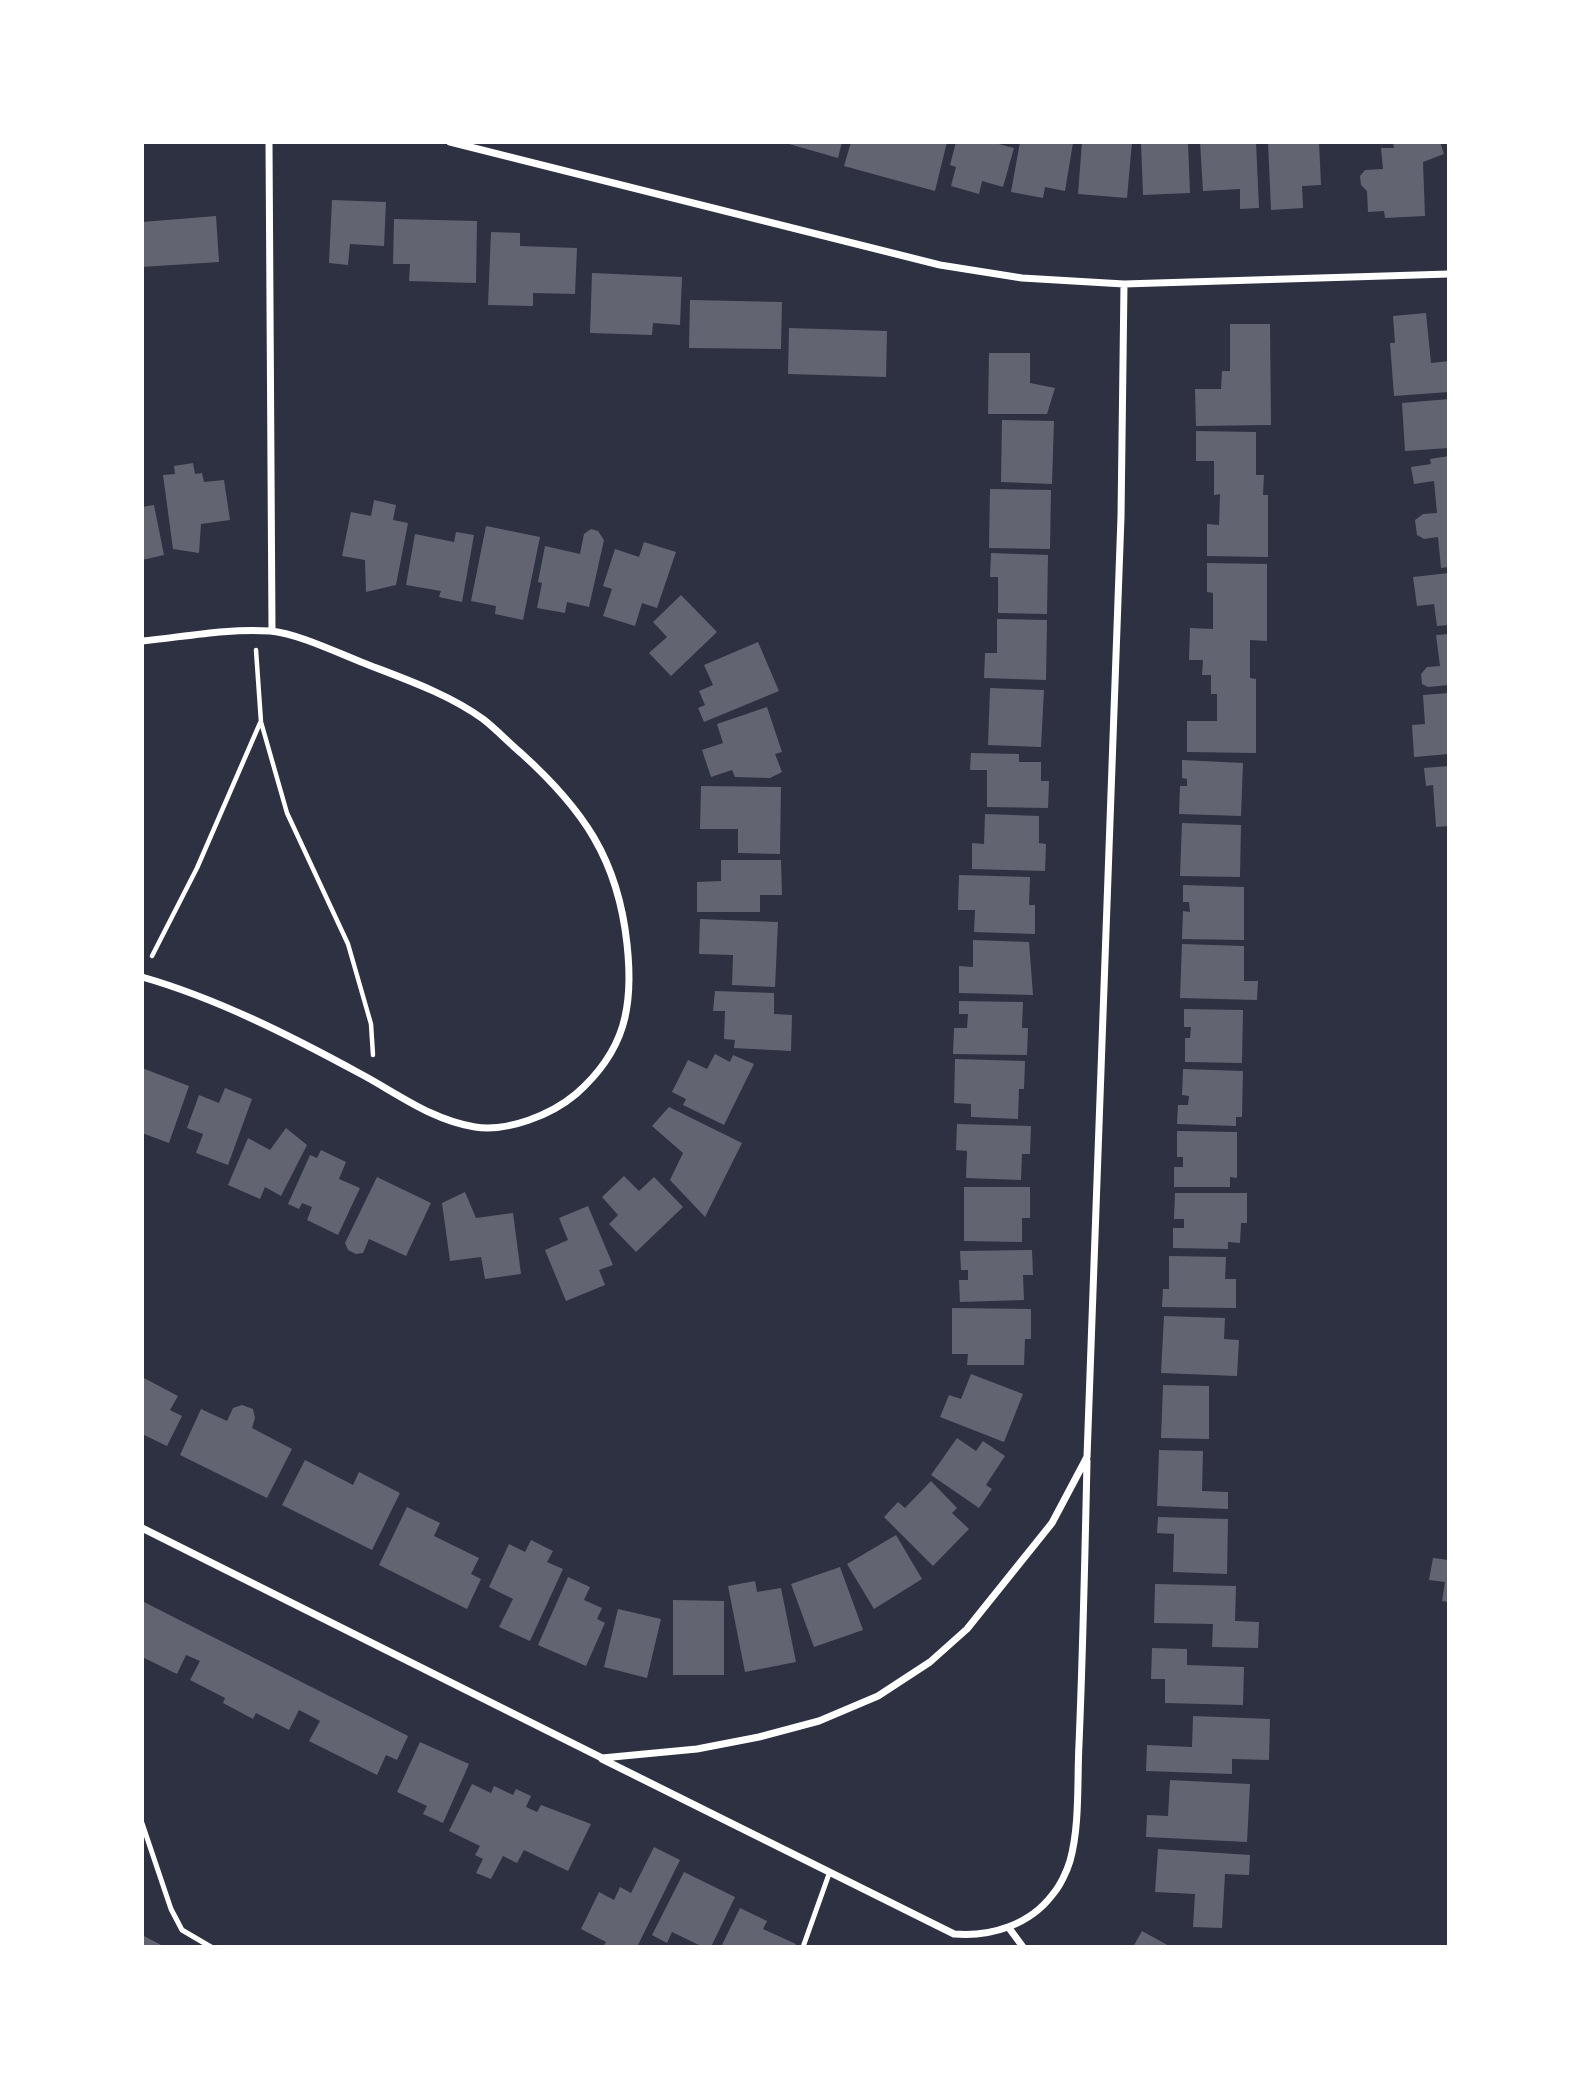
<!DOCTYPE html>
<style>
body{margin:0}
#map{position:relative;width:1591px;height:2089px;overflow:hidden;background:#2d3142;font-family:"Asap Condensed",sans-serif}
canvas{display:block}
.frame{position:absolute;inset:0;border:144px solid #fff;pointer-events:none}
</style>
<div id="map">
<canvas width="1591" height="2089"></canvas>
<div class="frame"></div>
</div>
<script>
const ctx = document.querySelector('canvas').getContext('2d');
ctx.lineJoin = 'round';
function fill(path, color) {
  ctx.fillStyle = color;
  ctx.fill(path, 'evenodd');
}
function strokePath(path, color, width, dash) {
  ctx.strokeStyle = color;
  ctx.lineWidth = width;
  ctx.lineCap = dash ? 'butt' : 'round';
  ctx.setLineDash(dash || []);
  ctx.stroke(path);
}
fill(new Path2D(`
 M782,142H842L838,158Z
 M851,142H947L935,191L844,166Z
 M956,142H991L1014,148L1003,187L982,181L979,194L951,186L956,167L950,165Z
 M1020,142L1073,143L1065,191L1045,187L1043,198L1011,192Z
 M1082,142H1132L1127,198L1078,194Z
 M1141,142H1188L1190,193L1143,195Z
 M1200,142H1256L1259,208L1240,209V189L1203,191Z
 M1268,142H1319L1321,185L1302,186L1303,208L1271,210Z
 M1393,142H1440L1444,154L1423,162L1425,216L1385,218L1384,211L1368,212L1367,191L1361,185L1360,176L1365,170L1383,169L1381,148H1394Z
 M332,200L386,202L384,246L350,244L348,265L329,263Z
 M216,216L219,262L142,267V222Z
 M394,219L477,221L476,283L409,281L410,264H393Z
 M491,232L520,233V246L577,248L575,294L533,293V306L488,305Z
 M592,273L682,277L680,325L653,323L652,335L590,333Z
 M690,300L782,302L781,349L689,348Z
 M1426,313L1431,363L1449,361V392L1394,396L1390,343H1395L1393,316Z
 M1230,324H1270L1271,425L1196,426L1195,389H1221L1222,371H1230Z
 M789,328L887,331L886,377L788,374Z
 M989,353H1030V383L1055,388L1047,414H988Z
 M1449,399V448L1405,451L1402,403Z
 M1002,420L1054,421L1052,484L1001,482Z
 M1196,431L1256,432V475H1264L1263,495H1268V557L1207,556V524L1219,525L1220,494L1214,495V461H1196Z
 M1449,456V567L1441,568L1438,537L1424,539L1417,535L1415,520L1423,514L1437,513L1434,481L1414,484L1411,467L1431,464L1430,459Z
 M193,463L195,474L202,473L204,482L224,480L230,520L201,524L199,553L173,549L163,475L175,474L174,466Z
 M990,489L1051,490L1050,549L989,548Z
 M374,500L396,505L393,520L408,523L396,585L366,592L365,560L342,556L351,512L371,516Z
 M154,505L164,555L142,560V507Z
 M486,526L540,537L523,620L495,614L496,606L471,601Z
 M591,529L598,531L604,540L589,607L567,602L565,613L537,608L542,583L538,582L545,546L580,554L584,534Z
 M456,532L474,535L462,602L439,597L441,591L406,585L415,534L454,542Z
 M644,542L676,552L657,608L642,603L635,626L603,616L612,589L603,586L615,549L639,557Z
 M991,553L1048,555L1047,614L998,613V577H990Z
 M1207,563L1267,564V641L1250,640V678L1256,679V753L1187,752V721H1217V694H1211V675H1202L1203,660H1189L1190,628L1213,629V593L1207,592Z
 M1449,573V625L1437,626L1434,604L1417,606L1413,577Z
 M681,595L717,632L671,676L649,653L667,637L653,622Z
 M997,619L1047,620L1046,680L984,678L985,653H997Z
 M1449,634V685L1428,687L1422,684L1421,674L1427,667L1440,666L1436,635Z
 M758,642L779,691L704,722L698,708L705,705L699,691L713,685L704,665Z
 M990,688L1044,690L1041,747L988,745Z
 M1449,693V754L1414,757L1412,725L1425,724L1423,695Z
 M767,707L782,752L775,754L782,772L770,778L735,777L732,770L711,777L702,750L723,743L717,724Z
 M971,753L1019,754V762H1041V781H1049L1048,808L987,807V770H970Z
 M1182,760L1243,763L1241,816L1179,814L1180,786H1187V779L1182,778Z
 M1449,766V826L1436,827L1433,785L1426,786L1424,768Z
 M701,786L781,787L780,854L738,853V829H700Z
 M985,814L1039,816V843L1046,844L1045,871L972,869V843L984,844Z
 M1182,823L1241,825L1240,877L1180,876Z
 M721,860H781L782,895H760V912H697V882L721,881Z
 M959,875L1030,877L1029,905H1035V934L974,932L975,910H958Z
 M1183,885L1244,887V940L1182,939L1183,911L1190,912L1189,902H1183Z
 M700,919L778,922L775,987L732,985L733,955L699,954Z
 M973,940L1029,942L1033,995L959,993V966L973,967Z
 M1182,944L1244,946V981H1258L1257,1000L1180,998Z
 M715,991L774,993V1014L792,1015L791,1051L734,1048L735,1040L724,1039L725,1011H713Z
 M959,1001L1023,1002L1022,1028H1028L1027,1055L953,1054L954,1028H967L968,1014H959Z
 M1184,1009L1243,1010L1242,1063L1185,1062V1038H1190L1191,1027H1184Z
 M715,1054L730,1062L733,1055L754,1064L724,1125L683,1105L686,1099L672,1092L688,1060L707,1069Z
 M955,1059L1025,1061L1024,1089H1019L1018,1119L971,1117V1104L954,1103Z
 M142,1068L189,1086L169,1143L142,1133Z
 M1183,1069L1243,1071L1242,1117H1236V1126L1177,1124L1178,1105H1188L1189,1096L1182,1095Z
 M225,1088L252,1099L228,1165L196,1153L203,1134L187,1128L199,1095L219,1103Z
 M669,1107L742,1143L705,1217L670,1180L683,1153L652,1126Z
 M957,1124L1031,1126L1030,1154H1022L1021,1180L966,1178L967,1151L956,1150Z
 M286,1128L307,1145L281,1196L265,1187L260,1199L228,1185L248,1138L270,1150Z
 M1177,1131L1237,1132V1178L1230,1177V1187H1174V1167H1183V1157H1177Z
 M321,1150L346,1162L339,1179L360,1188L338,1235L307,1220L312,1207L302,1203L299,1209L288,1204L310,1155L317,1158Z
 M624,1176L639,1191L654,1177L683,1207L636,1252L609,1224L618,1215L602,1197Z
 M377,1177L431,1203L406,1256L369,1239L363,1253L356,1254L348,1250L345,1243Z
 M964,1187H1030V1218H1022V1242L964,1241Z
 M465,1192L476,1218L513,1213L521,1274L485,1279L481,1257L450,1261L442,1203Z
 M1175,1193H1247V1223H1241L1240,1243L1228,1242V1249L1173,1248V1228H1184V1219H1174Z
 M588,1206L613,1265L599,1270L605,1285L566,1301L545,1250L568,1240L559,1218Z
 M1032,1250L1033,1275H1023L1024,1300L960,1302L959,1280H968V1270H961L960,1251Z
 M1169,1256L1226,1257L1225,1279H1236V1308L1162,1307L1163,1289H1169Z
 M952,1308L1031,1309V1339H1025L1024,1365H967L968,1354H952Z
 M1164,1316L1225,1318L1224,1339L1239,1340L1237,1376L1161,1373Z
 M971,1374L1023,1394L1004,1442L940,1417L949,1395L961,1399Z
 M142,1377L178,1396L170,1410L182,1416L167,1446L142,1434Z
 M1163,1385L1209,1386V1439L1161,1438Z
 M242,1405L253,1409L255,1418L252,1428L292,1449L267,1498L180,1455L201,1409L227,1421L233,1408Z
 M957,1438L976,1451L983,1441L1005,1456L986,1485L992,1489L979,1508L931,1475Z
 M1159,1450L1203,1451L1202,1491L1228,1492V1509L1157,1506Z
 M305,1460L353,1485L359,1472L400,1493L372,1550L282,1505Z
 M931,1481L957,1508L952,1513L969,1529L933,1566L884,1517L898,1502L905,1508Z
 M407,1507L440,1523L434,1536L479,1558L471,1574L481,1579L467,1609L379,1565Z
 M1158,1517L1228,1519L1227,1574L1173,1572L1174,1534L1157,1533Z
 M896,1535L922,1579L874,1609L847,1564Z
 M531,1540L553,1551L547,1562L563,1569L530,1641L499,1627L513,1599L489,1587L509,1544L525,1552Z
 M1433,1558L1449,1560V1602L1442,1601L1445,1582L1429,1580Z
 M840,1567L863,1630L814,1647L791,1584Z
 M568,1577L590,1587L584,1600L602,1608L597,1619L605,1623L586,1666L538,1645Z
 M755,1581L757,1592L781,1588L796,1662L745,1672L728,1586Z
 M1155,1584L1236,1586L1235,1621L1259,1622L1258,1648L1212,1647L1213,1624L1154,1623Z
 M673,1600L724,1601V1675H673Z
 M142,1601L408,1736L397,1760L386,1755L377,1775L309,1741L320,1721L299,1710L289,1730L256,1713L253,1719L223,1703L225,1698L190,1680L200,1661L186,1655L177,1674L142,1657Z
 M618,1609L661,1619L647,1678L604,1667Z
 M1152,1648L1187,1649V1665L1244,1667L1243,1705L1165,1703V1679H1151Z
 M1193,1716L1270,1719L1269,1760L1232,1759V1774L1146,1771L1147,1745L1192,1747Z
 M420,1742L469,1764L443,1823L423,1814L427,1806L397,1792Z
 M1170,1780L1250,1784L1247,1842L1146,1837L1147,1815L1168,1816Z
 M472,1784L491,1793L494,1786L513,1795L516,1789L531,1796L526,1807L537,1812L541,1805L591,1824L568,1871L524,1850L517,1863L503,1856L491,1879L476,1873L483,1859L475,1855L480,1846L449,1831Z
 M654,1847L680,1860L637,1947H603L606,1942L581,1929L599,1892L614,1900L620,1887L631,1893Z
 M1158,1849L1250,1855L1249,1875L1225,1874L1222,1928L1193,1927L1195,1894L1155,1892Z
 M684,1872L735,1897L711,1947H703L672,1932L667,1943L652,1935Z
 M740,1908L767,1921L763,1929L796,1944L794,1947H721Z
 M1142,1931L1171,1947H1133Z
 M142,1935L165,1947H142Z`), '#626471');
strokePath(new Path2D(`
 M256,650L261,722L287,813L348,944L371,1024L373,1055
 M152,956L197,868L260,723`), '#fff', 4.5);
strokePath(new Path2D(`
 M142,1823L171,1909L182,1930L211,1947
 M803,1947L829,1874`), '#fff', 5);
strokePath(new Path2D(`
 M269,142L272,631
 M450,142L940,265L1022,278L1124,284L1449,274
 M142,641C183,637 228,628 270,631C296,633 336,652 361,662C402,678 447,693 483,719C496,729 508,742 521,753C583,809 618,859 627,944C634,1007 625,1051 576,1094C551,1115 508,1132 475,1127C431,1120 397,1093 359,1073C291,1036 216,998 142,977
 M142,1528L602,1758L697,1749L759,1737L819,1721L878,1696L930,1662L967,1629L1052,1523L1087,1457L1121,517L1124,284
 M602,1759L954,1934C991,1937 1030,1925 1053,1894C1060,1886 1067,1871 1070,1861C1080,1825 1077,1781 1079,1744C1083,1650 1085,1555 1087,1461
 M1009,1928L1023,1947`), '#fff', 7);
</script>
